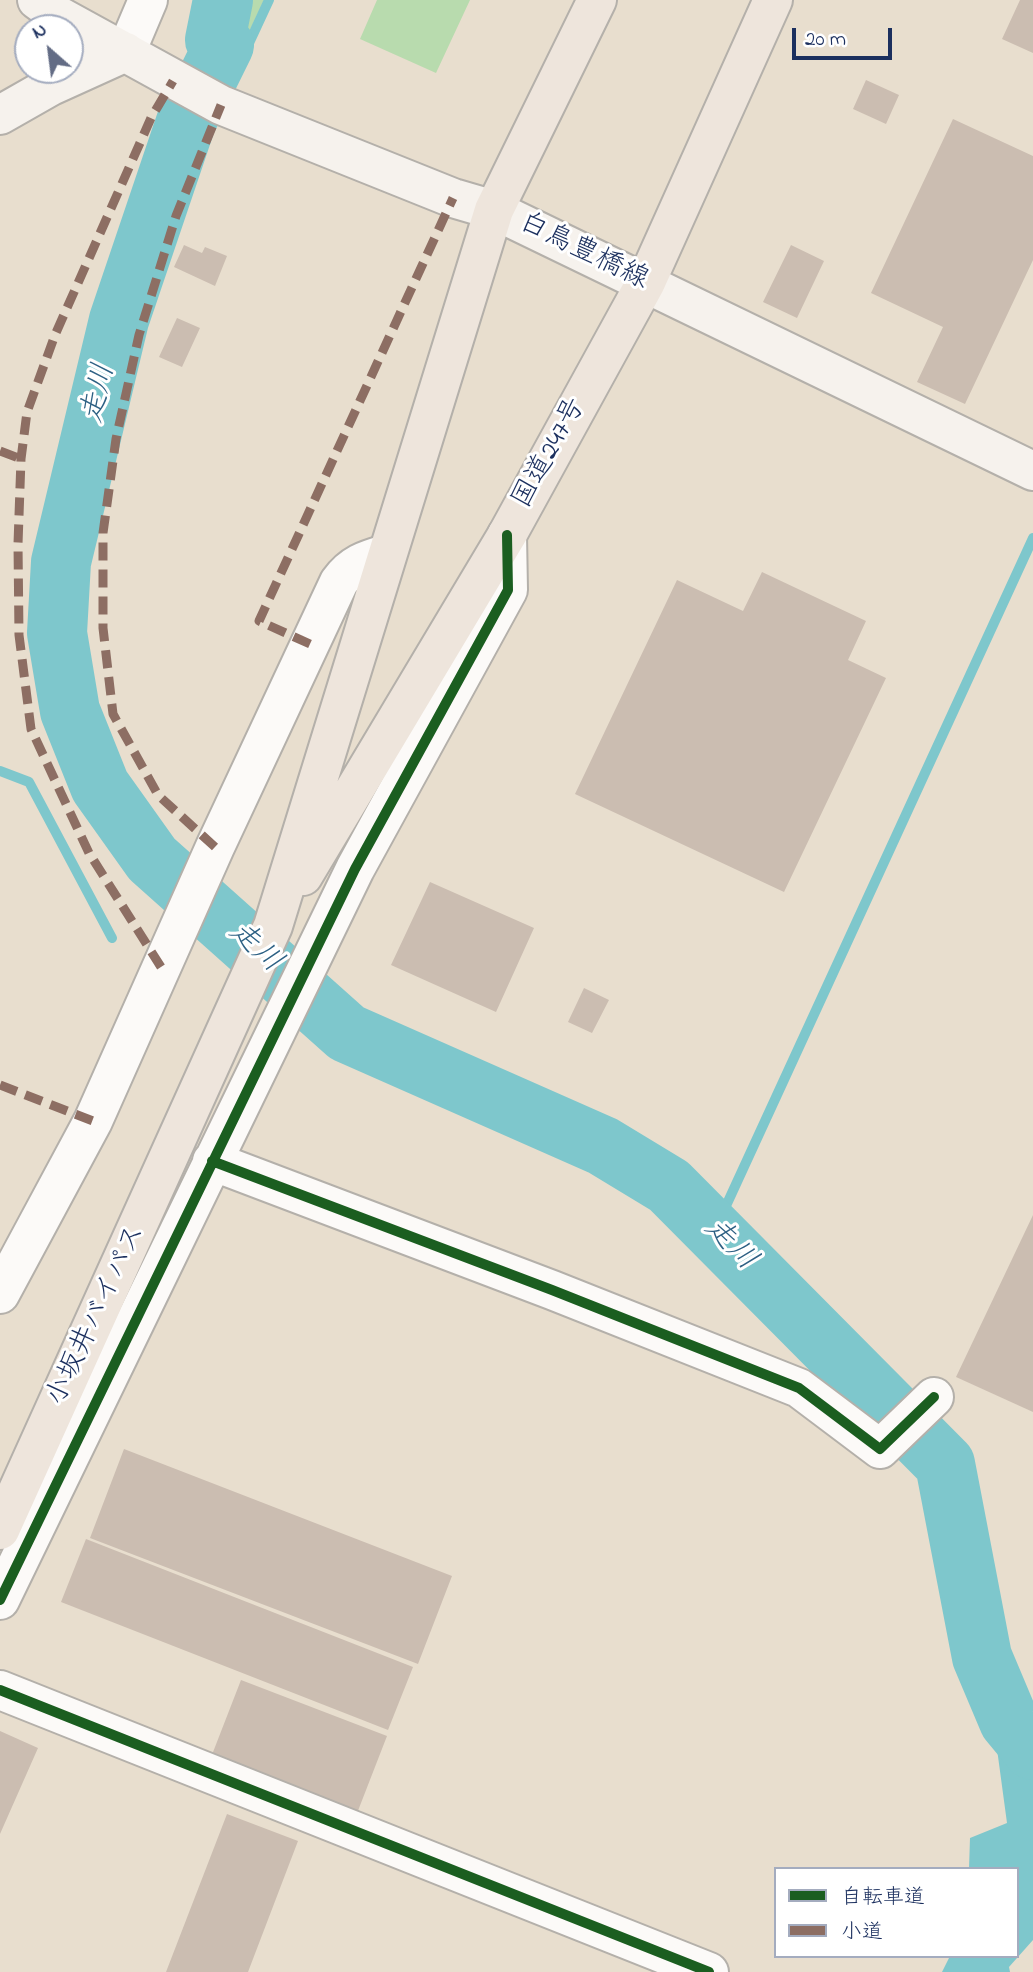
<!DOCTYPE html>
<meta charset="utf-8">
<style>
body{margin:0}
#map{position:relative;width:1033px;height:1972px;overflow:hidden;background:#e8dece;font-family:"Indie Flower","Klee One",sans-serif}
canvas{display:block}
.legend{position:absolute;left:774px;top:1867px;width:245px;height:91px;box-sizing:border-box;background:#fff;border:2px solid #a4acbf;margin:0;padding:9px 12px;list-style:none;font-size:21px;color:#1b2f5e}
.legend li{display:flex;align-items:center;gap:14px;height:35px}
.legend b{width:35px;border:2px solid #a4acbf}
.north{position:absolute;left:14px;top:14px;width:70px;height:70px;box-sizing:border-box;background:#fff;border:2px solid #a4acbf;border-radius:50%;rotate:332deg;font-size:19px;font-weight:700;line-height:28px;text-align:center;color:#1b2f5e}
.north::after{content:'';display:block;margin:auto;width:24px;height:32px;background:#636c85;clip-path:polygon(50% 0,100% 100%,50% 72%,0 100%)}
.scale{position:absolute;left:792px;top:28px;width:100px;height:32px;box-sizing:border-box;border:4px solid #1b2f5e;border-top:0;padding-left:9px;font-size:21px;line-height:24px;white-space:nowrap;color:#1b2f5e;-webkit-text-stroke:5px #fff;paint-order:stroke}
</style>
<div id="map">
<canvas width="1033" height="1972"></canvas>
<ul class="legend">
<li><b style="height:9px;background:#1b5e20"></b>自転車道</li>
<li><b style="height:9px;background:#8d6e63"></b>小道</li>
</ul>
<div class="north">N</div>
<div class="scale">20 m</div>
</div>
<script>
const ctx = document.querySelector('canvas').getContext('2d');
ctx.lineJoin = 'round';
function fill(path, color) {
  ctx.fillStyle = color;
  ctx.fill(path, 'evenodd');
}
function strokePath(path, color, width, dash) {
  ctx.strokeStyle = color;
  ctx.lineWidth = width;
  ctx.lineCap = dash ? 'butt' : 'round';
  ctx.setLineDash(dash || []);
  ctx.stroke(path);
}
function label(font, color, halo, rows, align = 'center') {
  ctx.font = font + ' "Indie Flower","Klee One",sans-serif';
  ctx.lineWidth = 6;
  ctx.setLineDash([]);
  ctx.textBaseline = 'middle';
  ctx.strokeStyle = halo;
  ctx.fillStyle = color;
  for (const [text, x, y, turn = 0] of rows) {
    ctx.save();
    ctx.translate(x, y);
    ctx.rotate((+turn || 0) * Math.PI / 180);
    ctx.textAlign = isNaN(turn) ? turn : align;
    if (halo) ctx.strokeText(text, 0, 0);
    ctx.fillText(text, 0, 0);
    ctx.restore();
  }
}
fill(new Path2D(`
 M229,0H264L233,66L221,60L228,44L221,40Z
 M377,0H470L436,73L360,39Z`), '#b8dbae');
fill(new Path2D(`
 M1009,1707L1033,1717V1940L1009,1967L1010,1972H942L950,1956H1017V1869H969L970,1838L1007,1823L992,1712Z`), '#7ec7cc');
strokePath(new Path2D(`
 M215,92L237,69L269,0
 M186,122L202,105
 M0,771L29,782L112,938
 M714,1232L1033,538`), '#7ec7cc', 10);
strokePath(new Path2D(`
 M223,0L215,40L224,45L186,122L119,320L61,562L57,633L70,711L100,786L152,859L347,1033L603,1146L669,1186L945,1464L982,1657L1009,1721L1033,1750`), '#7ec7cc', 60);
fill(new Path2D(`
 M1020,0H1033V53L1002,39Z
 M866,80L899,95L886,124L853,109Z
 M953,119L1033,156V260L965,404L917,382L943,327L871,293Z
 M184,245L202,253L205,247L227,256L215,286L174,267Z
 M791,245L824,261L797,318L763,302Z
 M177,318L200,328L182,367L159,357Z
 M762,572L866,621L848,660L886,678L784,892L575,794L677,580L743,611Z
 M430,882L534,928L496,1012L391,965Z
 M584,988L609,1000L592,1033L568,1022Z
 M1033,1215V1412L956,1377Z
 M124,1449L452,1576L418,1664L90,1538Z
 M86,1539L413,1667L388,1730L61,1602Z
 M241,1680L387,1736L354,1821L208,1765Z
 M0,1731L38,1748L0,1834Z
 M227,1814L298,1841L248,1972H166Z`), '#cbbdb1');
const minor = new Path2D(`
 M126,52L148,0
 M212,1161L552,1290L799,1388L880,1449L934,1397
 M0,1294L93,1121L215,847L339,582C352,564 365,560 386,554
 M0,1600L355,869L508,590L507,535
 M0,1690L709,1972`);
const secondary = new Path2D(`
 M37,0L59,16L221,105L453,198L494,210L1033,471
 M0,115L51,86L126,52`);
const trunk = new Path2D(`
 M303,876L507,535L646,282L773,0
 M0,1530L273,926L494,210L597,0`);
strokePath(minor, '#b4b0aa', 42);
strokePath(secondary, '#b4b0aa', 42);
strokePath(trunk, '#b4b0aa', 42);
strokePath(minor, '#fcfaf8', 38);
strokePath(secondary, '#f6f2ed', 38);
strokePath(trunk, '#eee5dc', 38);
strokePath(new Path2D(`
 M0,451L21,459
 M310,644L259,621L453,198
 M215,847L158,795L113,714L103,628V533L116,439L139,335L176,216L221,105
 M161,967L89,853L31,729L19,635L18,544L21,459L27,412L55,335L151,118L173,81
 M0,1085L93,1121`), '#8d6e63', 9, [18, 9]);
strokePath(new Path2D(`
 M212,1161L552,1290L799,1388L880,1449L934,1397
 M0,1600L355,869L508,590L507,535
 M0,1690L709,1972`), '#1b5e20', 10);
label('28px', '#1b2f5e', '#fff', [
 ["白鳥豊橋線",583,253,26],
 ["国道247号",551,454,-61],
 ["小坂井バイパス",98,1316,-65]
]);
label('italic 30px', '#2e6184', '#fff', [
 ["走川",101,394,-77],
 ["走川",254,949,42],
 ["走川",729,1246,45]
]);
</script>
